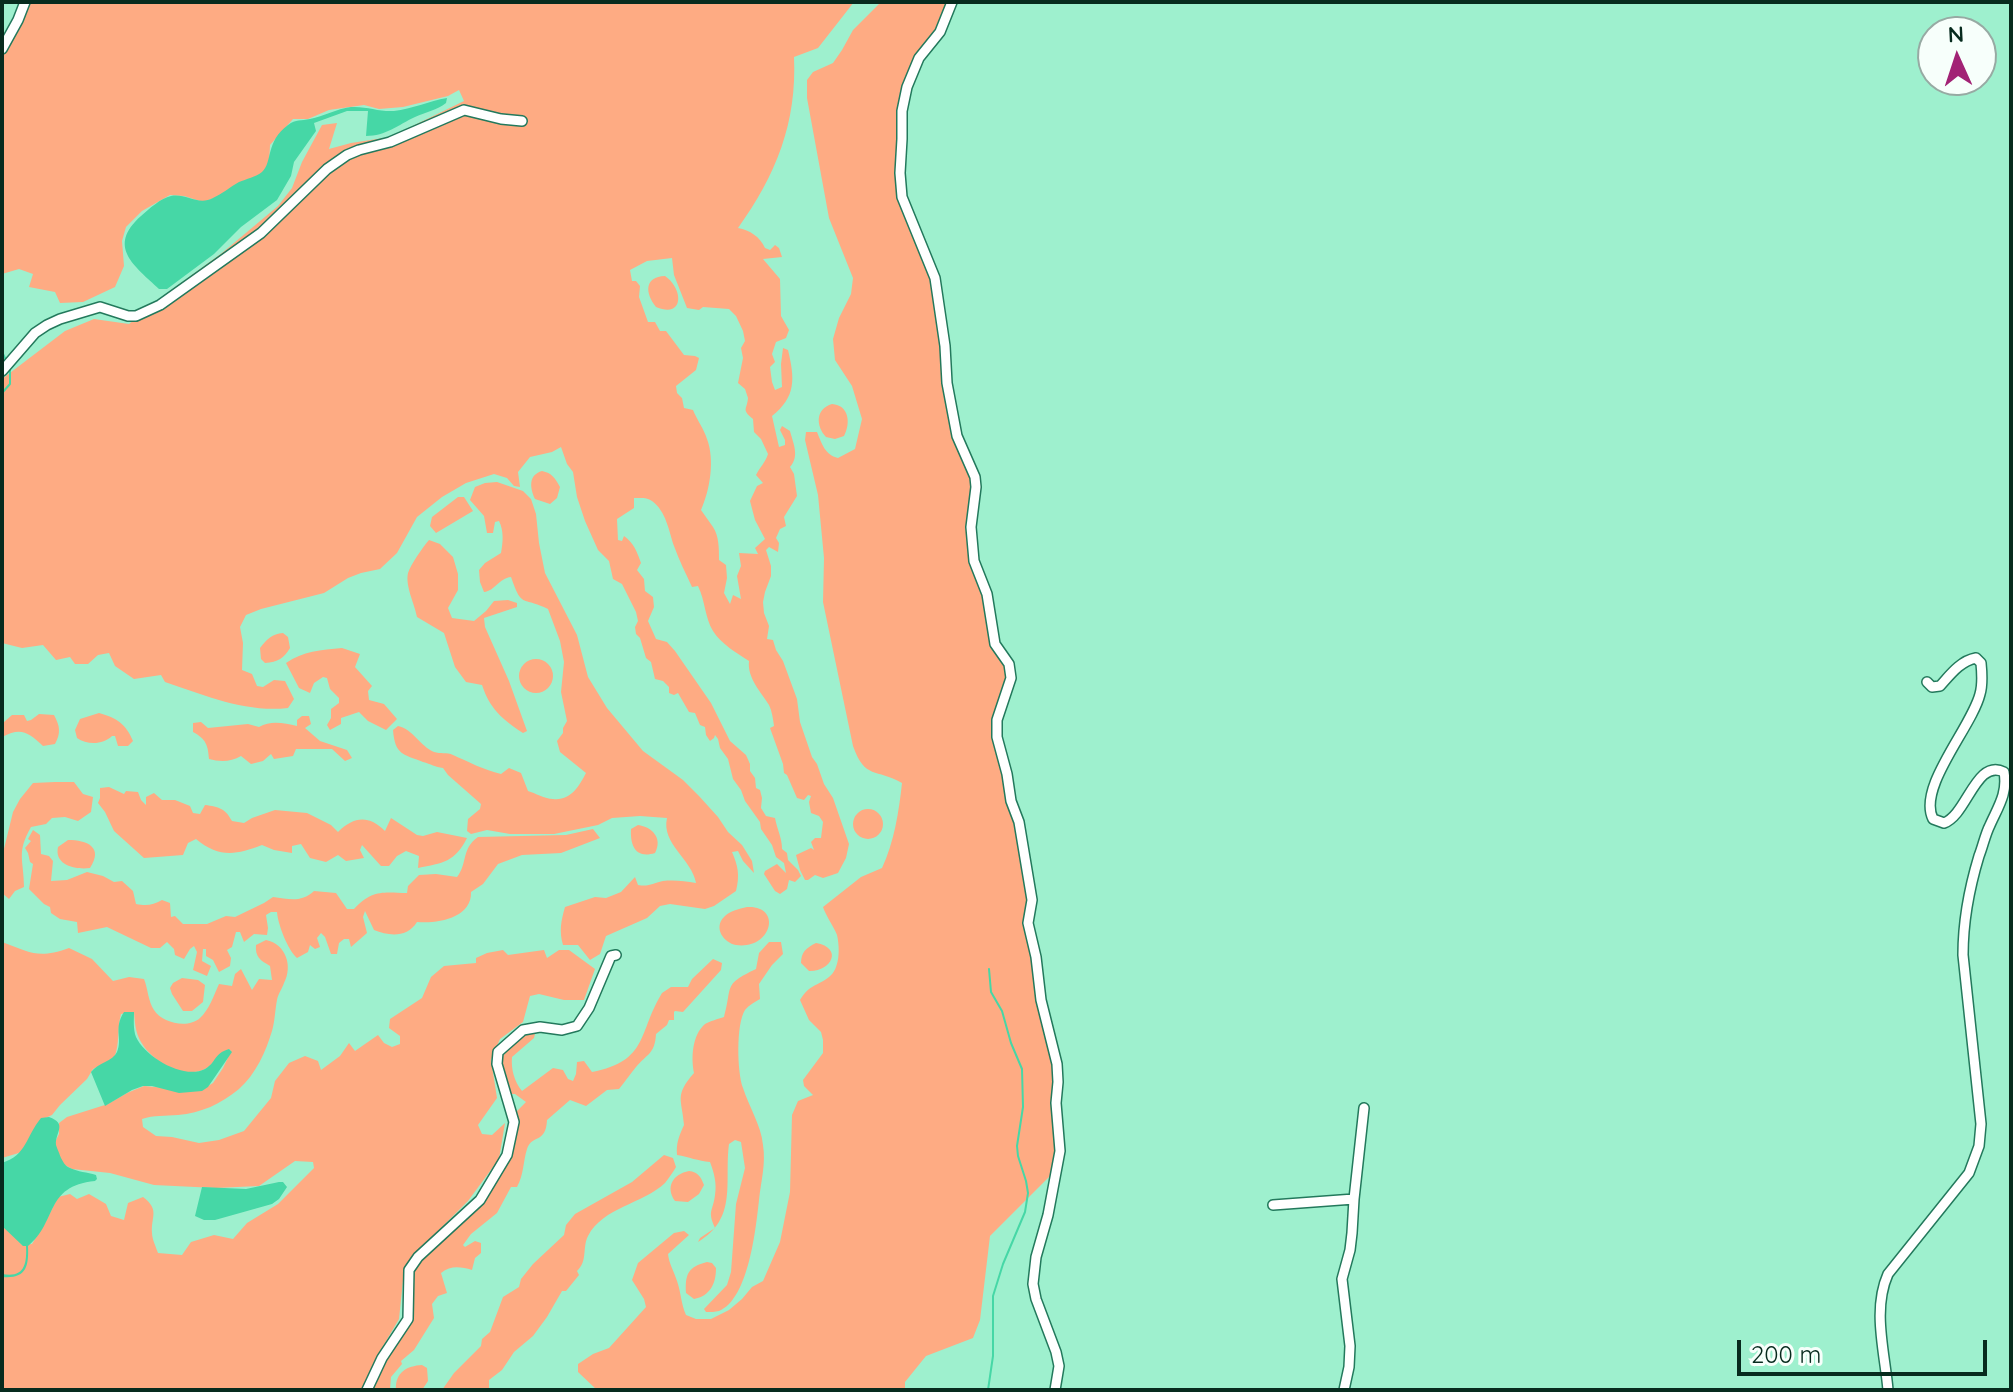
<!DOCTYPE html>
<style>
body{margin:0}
#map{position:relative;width:2013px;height:1392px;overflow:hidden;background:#9ef0ce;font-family:Quicksand,sans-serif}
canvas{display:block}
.frame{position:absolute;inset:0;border:4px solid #072b1e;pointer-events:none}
.north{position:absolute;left:1917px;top:16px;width:80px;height:80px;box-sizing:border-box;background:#f7fffb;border:2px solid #97aaa3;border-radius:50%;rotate:357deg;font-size:22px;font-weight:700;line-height:32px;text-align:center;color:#072b1e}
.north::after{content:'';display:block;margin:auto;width:28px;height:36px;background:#a22375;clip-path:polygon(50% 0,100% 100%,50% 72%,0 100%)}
.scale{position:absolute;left:1737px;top:1340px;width:250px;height:36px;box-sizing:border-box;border:4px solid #072b1e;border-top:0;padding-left:10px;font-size:24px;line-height:28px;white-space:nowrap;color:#072b1e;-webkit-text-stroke:6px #f7fffb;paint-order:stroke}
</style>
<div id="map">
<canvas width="2013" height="1392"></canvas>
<div class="frame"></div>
<div class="north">N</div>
<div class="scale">200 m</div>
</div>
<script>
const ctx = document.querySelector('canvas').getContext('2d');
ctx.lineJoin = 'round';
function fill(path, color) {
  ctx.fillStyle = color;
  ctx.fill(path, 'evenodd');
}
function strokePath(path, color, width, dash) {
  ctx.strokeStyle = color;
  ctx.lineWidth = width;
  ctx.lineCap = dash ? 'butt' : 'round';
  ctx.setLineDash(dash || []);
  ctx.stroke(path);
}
fill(new Path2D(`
 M27,2H854L818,48L794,57C797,123 776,175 738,228C750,230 760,237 765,248L770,250L775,245L779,248L782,257L763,259L780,279L781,316L789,330L786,338L776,342L772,354L775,362L770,367L772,382L775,390L782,387L781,364L783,348L788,350C795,379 796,397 772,416L779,447L785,445V440L780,430L782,426L790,431C793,443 800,456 790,467L794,474L797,496L784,517L786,526L780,529L776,538L779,543L778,552L769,547L766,550L771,566V576L765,592L763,602L764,613L769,626L767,639L773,640L776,650L783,661L797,699L800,722L812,757L817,764L824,784L833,798L849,844L846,858L838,873L823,878L815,875L808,880H805L800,870L796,855L811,848L814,850L811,842L815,838H821L823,822L819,816L811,813L809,802L811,796L808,795L804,800L797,798L787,775L784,773L783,764L770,728L774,726C773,719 772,711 769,705C761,692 747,678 749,661C737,653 721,644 713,631C705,618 705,600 698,586L692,587C686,574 679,560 674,546C669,531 666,511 652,501C647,497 640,498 634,498V508L617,519L618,540L622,541L624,536C634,543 637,552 641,563L637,570L644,579L645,591L653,597L654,607L648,621L656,639L667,642L675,651L711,703L730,741L746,755L750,764V771L755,778L756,788L760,790L762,798L761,808L766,816L775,818C777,829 782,838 782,849L787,853L788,860L798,870L801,876L795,882L789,880L787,889L780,894L775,891L764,874L765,871L777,864L786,873L784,863L776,857L772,845L761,829L760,822L745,801L741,790L733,779L728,759L720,748L718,739L715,735L714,738L710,741L706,735L705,727L700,725L695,713L689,712L678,693L674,695L669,693V687L663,681L655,679L651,662L646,658L640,638L636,634L635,627L638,621L636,612L622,584L613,579L609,561L598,550L585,521L577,497L573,472L567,464L561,447L552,452L530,457L518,472L520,487L514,486L507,478L494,474L466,483L442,497L417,517L397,553L380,569L361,573L348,578L324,593L261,609L246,615L240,627L243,643L242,670L252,674L257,686L263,687L274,680L285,681L294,699L288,708C246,713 204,695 165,682L161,675L134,679L115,666L109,653L98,655L88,664H75L70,657L56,660L43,645L22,648L2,643V379L65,331L94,319L129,324L166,294L222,253L278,206L292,188L302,162L322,125L337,123L329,149L351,143L390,137L464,101L459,90L448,96L403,107L379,109L364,105L329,110L308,119H293L270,145L269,166L263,174L217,197L203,202L184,196L170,195L142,211L126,227L122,241L124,266L115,287L83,302L60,303L55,292L29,287L33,274L19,269L2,274V45ZM672,258L674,275L687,308L699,310L703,307L729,309L736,316L743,331L745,341L741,348L743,358L738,383L745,389L748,398C747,410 741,409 753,419L754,432L761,439L768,454C765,463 760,467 756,475L763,483L757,486L750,501L755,520L765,539L755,548L758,554L739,553L741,566L737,576L741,599L733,595L730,604L724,593L727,578L726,565L719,560C719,548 719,536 713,527C709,521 705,516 701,510C710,490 715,460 707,439C704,429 697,420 693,410L684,408L682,398L677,393L676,386L696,370L699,358L695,356L684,355L666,331H660L655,322H648L639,297L640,286L636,281H632L630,270L647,261Z
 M881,2H949L939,28L919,52L898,134L896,170L932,281L941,341L943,382L971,475L973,491L968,520L984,596L1008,679L995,717L1015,820L1054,1066L1057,1151L1051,1175L990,1236L980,1320L973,1338L926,1356L905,1382V1390H597L578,1372V1364L593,1354L609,1348L646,1307L644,1299L632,1280L638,1263L674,1233L684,1231L689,1235L668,1254C669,1264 674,1271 677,1281C681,1292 681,1304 686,1315L696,1319H711L729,1310L742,1299L752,1287L763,1281L780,1242L790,1192L792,1115L798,1101L813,1095L804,1086L803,1080L823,1053V1040L821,1032L809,1020L800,1000C810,984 816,987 829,977C840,969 840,948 837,935C834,927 826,916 823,907L861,877L882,868C894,843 899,811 902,783C876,768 865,780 853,746L823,602L824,558L818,495L805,440L806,432H817C822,444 825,455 838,458L855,449L862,419L852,386L835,360L833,339L839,318L851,294L853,278L829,218L807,98V80L813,72L833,63L842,50L853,30Z
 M665,276C684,289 684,319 656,307C645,293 644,277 665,276Z
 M832,404C849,405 851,423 844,436L835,439L826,437C816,426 815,409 832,404Z
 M542,471C552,473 555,478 560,487L557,498L550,504L535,499C530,488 528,475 542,471Z
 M497,482L523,491L531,499L536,514L539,543L545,573L577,635L588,677L607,708L643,751L683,780L699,796L718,817L728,832L742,845L752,861L754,873L743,861L738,851L732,852C738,866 740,875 736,891L714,906L705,909L670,904L660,906L647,918L606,936L600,954L590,960L578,945H563C559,931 561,921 565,907L595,897L606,898L621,892L635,877L638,885C650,887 652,883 663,881C674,880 685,881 696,883C692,859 661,844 667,818L640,816L612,818L598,825L554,834H510L487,830L471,834L467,831L468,819L480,809L481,804L448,775L443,768C435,767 431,764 423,762C403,754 395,755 393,730L398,726C413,729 420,746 434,752C440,754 447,752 453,755C469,762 484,770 501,774L509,768L521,773L528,791C535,793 545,799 553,799C571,801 579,786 586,773L560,752L557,741L563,733V728L567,721L561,692L564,662L560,641L548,609C522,596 522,609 511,577C499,578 495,591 484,592L480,582L479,570L485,563L501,553C503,542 504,531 499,521L495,522L493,533H487L484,516L470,500L475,487L485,483Z
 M458,497H464L473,511L436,533L430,526L432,517Z
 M429,540L440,544L453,557L458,574V590L448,608L452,618L474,621L486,611L494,601L508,600L517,603V607L484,618L485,627L509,681L527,731L523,733C502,719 490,709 482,685L466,682L455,667L444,633L417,617C415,605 405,586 408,573C411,564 423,547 429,540Z
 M283,633L288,637L290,648C284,658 278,662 265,663L261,659L260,648C267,639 272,634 283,633Z
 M342,648L360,654L355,667L372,686L368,691L369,700L384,704L397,719L386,730L368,721L359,712L341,718V724L330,730L327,725L331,718V709L339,703V698L330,689L327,678L323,677L314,683L310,693L299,688L286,663C303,651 321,650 342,648Z
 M519 676a17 17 0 1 1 34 0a17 17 0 1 1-34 0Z
 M99,713C117,718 126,724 133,741L128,746H118L115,736H112C103,745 87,745 77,738L75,730L80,719Z
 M39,714L54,715C60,726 61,733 55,744L43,746C28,732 21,727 2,737V718L4,722L12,715H24L27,721L31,720Z
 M302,716H309L311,724L305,728L320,741L347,750L352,758L345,761L332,749H296L293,756L274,759L271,754L263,761L251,764L241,756C231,762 220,762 209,759C208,745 206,739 193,732V723L201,722L208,728L248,724L259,727C271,720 284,723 297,726V720Z
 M55,782H74L83,794L93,797L91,812L78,821L65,817L52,818L46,824L31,827C16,853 24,860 24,887L15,891L9,899L2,893V857L13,812L20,799L33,783Z
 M109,787L124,794L126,791L138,792L141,800L146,805V797L154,793L162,800H175L190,806L193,813L200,814L205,805C219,807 225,808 232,821L244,823L252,818L275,810L307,813L331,825L338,832C354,816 369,815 385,831L391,818L417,835L423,836L437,832L467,838C455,862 443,863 418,868L419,856L406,851L397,856L389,866H381L362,845L360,850L364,858L346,861L338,855L326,862L310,858L301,844L292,846V853L274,850L262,845C236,855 219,858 196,839L188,843L183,855L144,858L114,831L105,812L98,803L100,798V788Z
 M853 824a15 15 0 1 1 30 0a15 15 0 1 1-30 0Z
 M638,825C652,827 663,838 655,853C636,859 630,846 631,829Z
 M593,829L600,838L561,853L522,855L498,864L483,884L471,892C472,918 437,924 417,922C407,938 389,936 374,930L365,911L363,917L367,933L351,947L349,939H344L339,943L337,954H331L325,937L321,933L317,938L320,947L315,949L310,945L308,952L297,958C288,950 278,925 277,912H271L266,915L268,928L267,935L254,934L244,942L240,932H236L232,947L227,950L231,958L230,966L219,972L213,960L206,956V949H203L202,961L211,966L207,976L193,970L197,952L194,946L190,949L184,959L175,955L174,949L167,942L160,948H151L107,927L78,933L77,922L60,919L51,913L50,907L44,904L29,889L33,864L30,862L28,853L25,848L31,841L28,839L33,830L40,835L41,854L49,856L53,861L51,881L67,880L87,872L103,876L114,882L122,881L133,891L136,904C147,906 153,905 162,900L170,903L171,917L175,916L183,924H207L226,916L235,917L264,903L273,897C289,899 301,903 314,891L336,893L347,909H354C372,890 381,892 407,893L408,886L419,875L436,874L457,877C468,863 461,849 478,837L566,835Z
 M68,840C87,840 104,847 90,868C75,870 54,865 58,847Z
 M747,907C783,905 772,950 736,945C724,943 713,928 724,917C729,911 739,909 747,907Z
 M266,940C286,944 293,966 284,983C282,989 278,994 277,1000C275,1010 275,1021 272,1031C266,1051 256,1074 239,1089C221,1104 201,1113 178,1115C165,1116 154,1115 142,1119L143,1127L156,1136L172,1137L199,1143L219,1140L244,1131L271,1098L275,1081L289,1063L305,1056L318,1061L321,1070L340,1056L349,1043L355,1051L378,1035L384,1043L392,1047L400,1044V1036L389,1028L390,1019L422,998L431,977L444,966L476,963V958L487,953L503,950L508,955L544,950L547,958L559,950H569L595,969L584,1000H564L539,994L530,996L523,1022L500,1039L491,1060L497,1098L478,1125L482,1134L492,1135L505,1123L499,1159L468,1201L423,1246L404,1271L399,1319L382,1348L362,1390H2V1226L9,1230L22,1245L32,1244L45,1223L58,1197L70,1194L77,1199L89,1194L106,1204L111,1216L124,1220L128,1203L143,1197C160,1210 151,1216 152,1233C152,1239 156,1247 158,1253L182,1255L191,1242L214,1235L233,1239L247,1223L278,1204L314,1168L313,1162L295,1161L259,1186L216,1188L154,1185L110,1173L72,1169L63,1164L54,1144L59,1134V1123L67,1117L108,1104L127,1093L144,1086L200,1091L213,1083L223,1068L231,1051L229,1049C216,1055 214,1065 205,1069C182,1080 152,1061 141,1042C135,1032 135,1022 134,1012L121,1014C117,1029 120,1044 114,1058L93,1069L87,1079L60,1105L52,1115L43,1119L22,1152L2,1158V942C32,953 38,959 69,948L92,959L113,981L129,977L144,979C148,989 148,1001 154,1010C162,1023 188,1029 200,1018C209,1010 214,995 219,984L232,986L235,974L241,969L252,990L259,979L272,980L270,966C260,960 255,957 256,945Z
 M769,942H781L783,954L772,965L759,984L760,999C755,1002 749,1005 745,1010C736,1024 737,1072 743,1088C749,1107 761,1125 763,1145C766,1164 761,1181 759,1200C756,1227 749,1299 719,1311C715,1312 711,1312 706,1312L704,1309L727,1285L731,1272L736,1204L745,1168L741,1142L735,1140L729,1144C724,1182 738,1218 698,1242L700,1238L715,1228C707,1210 713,1212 715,1195C717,1183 714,1173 710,1162C698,1161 689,1157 677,1155C676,1143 679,1136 684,1125C682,1099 674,1096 694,1073C691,1058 692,1035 705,1024C710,1021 718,1019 724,1017C733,986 722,985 756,969L759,953Z
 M816,943C844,948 831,972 809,971L801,963C801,952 806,948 816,943Z
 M713,959L722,963L721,970L683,1012L675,1011L674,1012V1020H669L667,1025L656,1034C655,1054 647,1054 636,1067C630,1074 625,1082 619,1089L607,1090L586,1106L570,1100L547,1120C546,1144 532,1134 527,1149C523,1162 524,1174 517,1187H511L497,1213L471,1234L463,1245L465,1247L475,1241L481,1243V1253L475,1258L472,1270C461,1267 451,1265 441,1273L447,1293L438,1296L432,1304L434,1318L414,1350L401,1361L402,1364L391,1377L390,1390H370L379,1367L408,1323L412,1273L416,1264L482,1200L509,1155L517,1111L526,1102L515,1094H510L501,1065L502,1057C511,1047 520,1033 535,1034L534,1038L512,1057C511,1069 514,1081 522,1091L553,1068L563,1070L568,1079L573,1081L576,1074L577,1062L584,1061L592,1072C649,1061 638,1032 662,993L671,987H688L692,979Z
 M182,978L198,980L205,985L203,1002L192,1011H183L172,994L170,988L173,983Z
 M664,1155L673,1158L676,1167C673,1172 669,1178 665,1183C643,1204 603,1207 588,1236C582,1248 588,1261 577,1271L579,1275L566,1291H562L547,1317L533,1336L514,1352L502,1370L489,1380V1390H442L454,1373L481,1346L482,1339L490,1332L503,1297L519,1287L521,1279L533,1264L564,1235L566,1225L575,1214L632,1182Z
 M689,1171C698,1172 701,1177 704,1185L699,1194L688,1202L675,1201C665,1187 673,1174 689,1171Z
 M707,1262L712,1263L716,1268C716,1284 710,1296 694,1299L686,1293C685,1274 688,1267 707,1262Z
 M422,1365L427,1368L428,1381L422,1390H396C395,1372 407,1366 422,1365Z`), '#feab83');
fill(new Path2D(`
 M447,98L446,103C437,110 426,112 415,117C398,125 386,136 366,136L368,111H347L314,123L316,131L294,162L291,176L277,200L241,227L214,254L167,289H159C135,266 106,247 141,216C149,209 161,198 171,196C186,193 198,206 213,198C222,194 230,187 239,182C246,179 256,177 262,172C273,162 265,142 288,125C296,119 301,121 310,119C324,116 336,109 351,107C367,106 379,112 394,111C412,109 429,101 447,98Z
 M124,1012H134C134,1020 133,1029 136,1037C145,1057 184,1080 205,1069C217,1062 213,1054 229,1049L232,1052L208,1087L202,1091L179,1093L152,1086H143L132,1090L105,1106L91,1072C98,1063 113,1061 117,1052C123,1038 113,1029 124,1012Z
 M49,1117C68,1124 55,1132 56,1145C57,1148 60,1155 61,1158C64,1163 64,1165 70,1168C78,1172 87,1172 96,1175L97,1179L95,1181C44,1186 58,1222 28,1246C29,1267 26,1279 2,1277V1274C24,1278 27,1265 26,1246H23L2,1226V1163C27,1155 26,1136 41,1118Z
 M279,1182H283L287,1187L279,1199L272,1204L215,1220H204L195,1216L202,1187L246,1189Z`), '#46d7a6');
strokePath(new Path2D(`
 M2,352L7,362
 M2,393L10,384V367
 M988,1390L993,1356V1296L1003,1264L1025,1212L1028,1193L1026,1181L1018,1156L1017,1146L1023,1107L1022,1069L1011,1043L1002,1011L991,992L989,969`), '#46d7a6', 2);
const street = new Path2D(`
 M952,2L940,32L919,58L907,87L902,111V139L900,173L902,197L935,278L945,346L947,383L957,436L975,477L976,487L971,527L974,561L987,594L995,644L1009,664L1011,678L997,720V737L1007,774L1011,801L1019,822L1032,900L1028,923L1036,957L1041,1000L1057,1064L1058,1082L1056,1103L1060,1151L1048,1215L1036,1257L1033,1284L1036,1299L1056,1352L1059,1366L1055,1390
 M2,49L18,20L25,2
 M2,371L35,333L47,325L60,319L100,307L128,316H136L160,305L261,233L327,169L347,155L359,150L390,142L464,110L501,119L522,121
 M1273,1205L1354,1199
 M367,1390L382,1358L408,1319L409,1270L418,1257L480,1200L507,1155L514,1122L497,1064L498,1052L523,1030L540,1027L562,1030L577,1026L589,1008L611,956L616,955
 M1344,1390L1349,1367L1350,1346L1342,1279L1350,1250L1352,1233L1354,1199L1364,1108
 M1888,1390C1885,1353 1872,1310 1888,1274L1969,1173L1979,1146L1981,1124L1963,955C1963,921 1969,889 1979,856C1983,846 1985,835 1990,825C1998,807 2008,793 2004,772C1976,758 1967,815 1944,823L1933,819C1917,787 1972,727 1980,694C1983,684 1982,673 1981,663L1976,658C1960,661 1950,675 1940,686L1932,687L1927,682`);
strokePath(street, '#23795c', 12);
strokePath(street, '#fff', 9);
</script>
